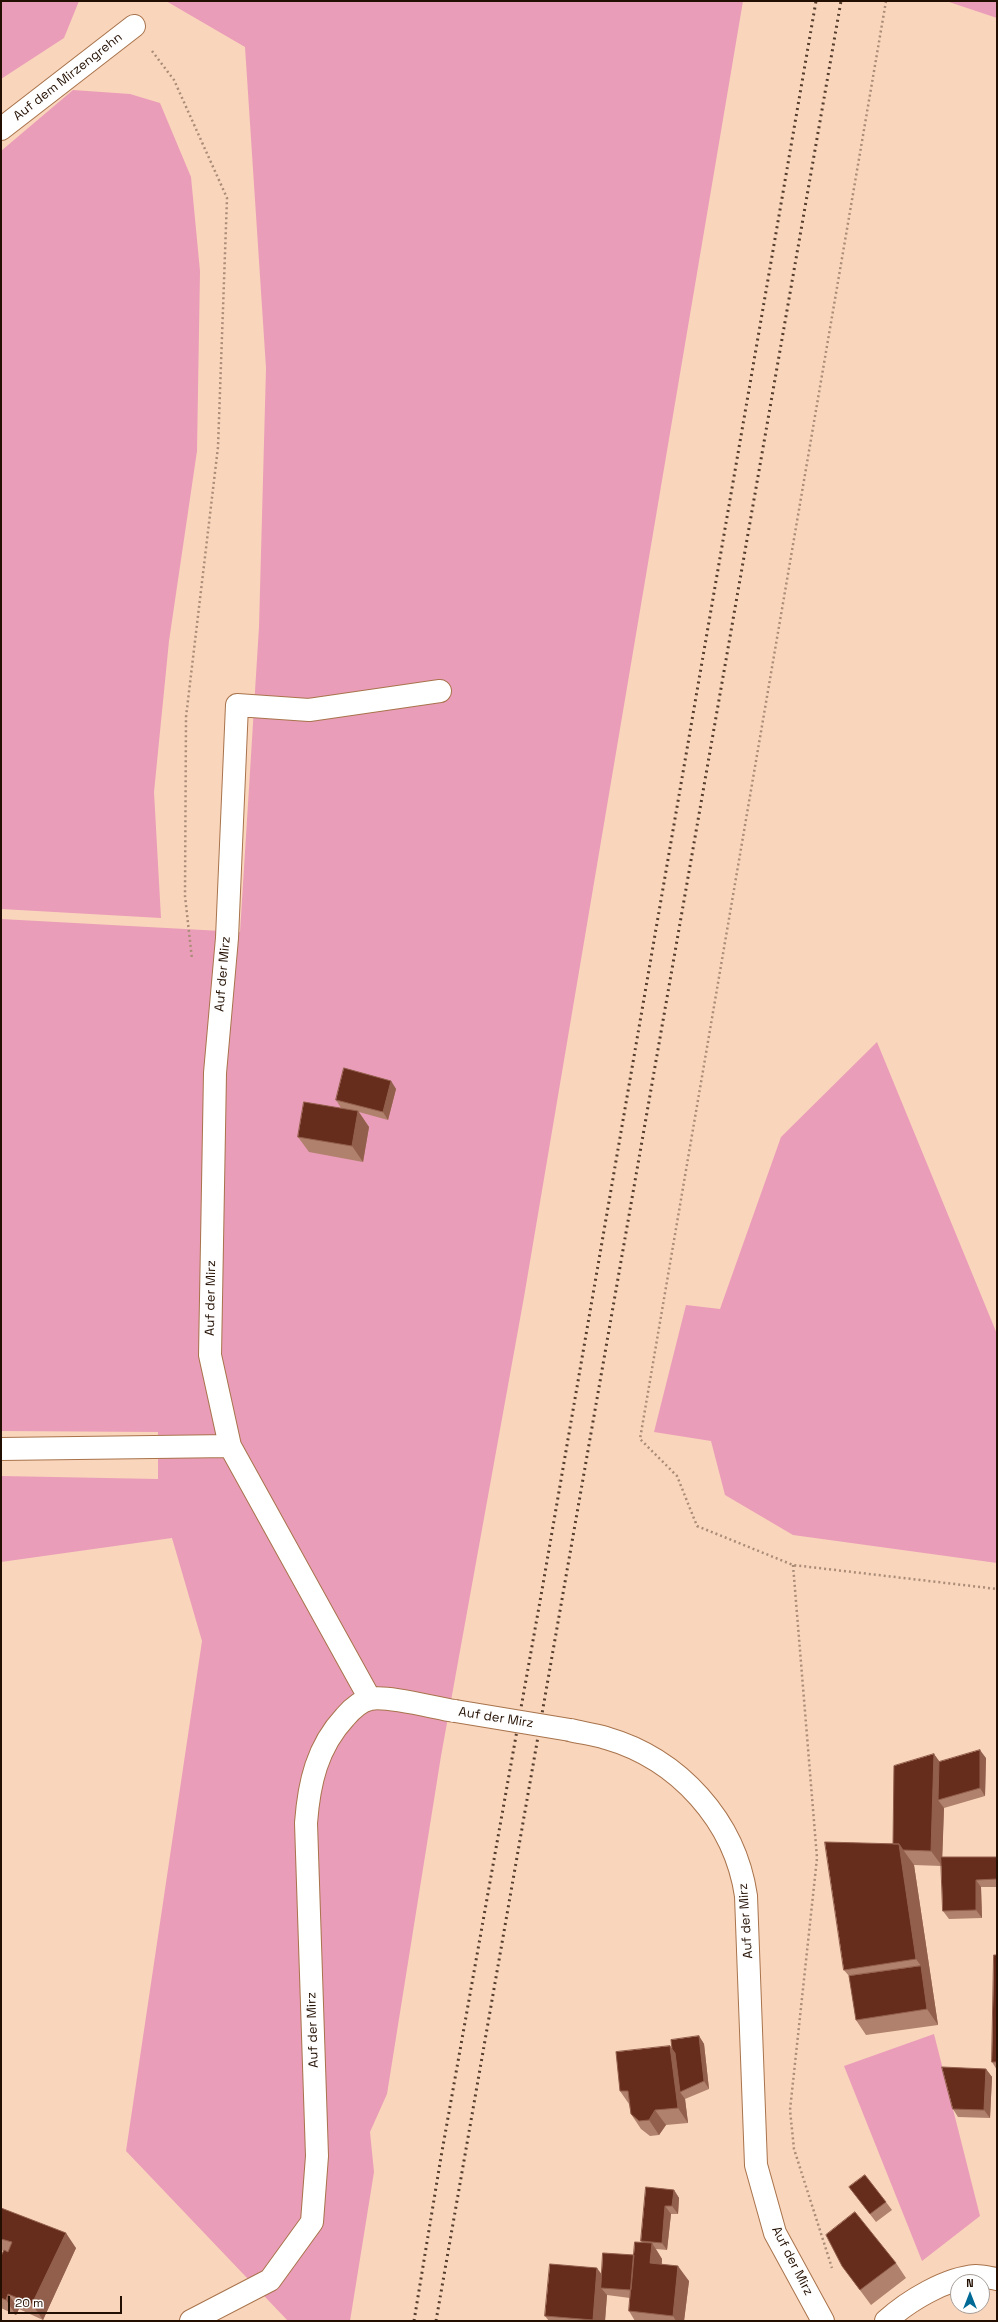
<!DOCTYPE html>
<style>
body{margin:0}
#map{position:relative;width:998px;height:2322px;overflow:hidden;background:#f9d5bc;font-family:"Space Grotesk",sans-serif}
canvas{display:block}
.frame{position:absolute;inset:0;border:2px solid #230f01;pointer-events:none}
.north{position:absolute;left:950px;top:2274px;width:40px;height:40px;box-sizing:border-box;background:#fefefe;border:1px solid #a69e99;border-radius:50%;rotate:0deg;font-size:11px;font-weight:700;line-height:16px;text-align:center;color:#230f01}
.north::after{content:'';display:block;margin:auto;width:14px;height:18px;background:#006a97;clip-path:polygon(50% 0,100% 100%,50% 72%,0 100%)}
.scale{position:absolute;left:8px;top:2296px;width:114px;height:18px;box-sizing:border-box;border:2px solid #230f01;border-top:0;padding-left:5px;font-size:12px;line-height:14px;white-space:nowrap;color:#230f01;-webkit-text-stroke:3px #fefefe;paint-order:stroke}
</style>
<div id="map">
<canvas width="998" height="2322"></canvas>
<div class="frame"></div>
<div class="north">N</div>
<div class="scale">20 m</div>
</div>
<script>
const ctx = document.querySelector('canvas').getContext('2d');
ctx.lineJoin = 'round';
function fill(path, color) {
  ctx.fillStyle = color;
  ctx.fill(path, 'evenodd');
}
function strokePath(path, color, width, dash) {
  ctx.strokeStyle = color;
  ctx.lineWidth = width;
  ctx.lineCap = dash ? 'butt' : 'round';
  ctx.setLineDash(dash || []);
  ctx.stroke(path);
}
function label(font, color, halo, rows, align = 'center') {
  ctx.font = font + ' "Space Grotesk",sans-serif';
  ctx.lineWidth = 4;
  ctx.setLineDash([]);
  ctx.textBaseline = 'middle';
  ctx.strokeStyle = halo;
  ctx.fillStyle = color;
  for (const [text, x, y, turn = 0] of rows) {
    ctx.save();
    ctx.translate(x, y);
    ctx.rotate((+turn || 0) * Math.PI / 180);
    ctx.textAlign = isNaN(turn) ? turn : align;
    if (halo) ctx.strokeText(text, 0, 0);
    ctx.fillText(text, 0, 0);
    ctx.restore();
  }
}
fill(new Path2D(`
 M1,1H79L64,38L1,79Z
 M166,1H743L524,1297L441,1756L387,2094L370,2132L374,2172L350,2321H288L126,2151L202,1641L172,1538L1,1562V1476L158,1479V1432L1,1431V919L240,932L259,627L266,368L245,47Z
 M946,1H997V18Z
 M73,90L130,94L160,103L191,177L200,271L197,451L169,641L154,792L161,918L1,909V151Z
 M877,1042L997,1334V1563L793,1535L725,1495L711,1441L654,1432L686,1305L720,1309L781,1137Z
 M934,2034L980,2216L922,2261L844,2066Z`), '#ea9db8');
const minor = new Path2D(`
 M1,129L134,26
 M1,1449L230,1446
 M370,1699L230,1446L210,1355L215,1073L227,938L237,705L309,710L440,691
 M570,1730C582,1733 594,1734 606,1738C679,1759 735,1821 746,1896L756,2165L775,2233L823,2321
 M191,2321L270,2280L312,2222L317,2156L306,1823C309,1783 317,1747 345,1717C351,1710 361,1701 370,1699C387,1695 435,1708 455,1711
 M886,2321C908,2301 946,2278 976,2276C982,2276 990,2278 997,2279`);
strokePath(minor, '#a8734b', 24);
strokePath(new Path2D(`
 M886,1L640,1439L677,1476L697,1526L793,1565L997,1589
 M152,51L174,80L227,198L218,447L186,717L185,896L192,959
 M793,1565L817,1858L790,2110L794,2149L832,2268`), '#aa8c77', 2.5, [2, 3]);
strokePath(minor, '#fff', 22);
strokePath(new Path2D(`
 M414,2321L441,2157L542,1590L816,1
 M436,2321L841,1`), '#553e2d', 3, [2, 4]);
const minorBridge = new Path2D(`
 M455,1711L570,1730`);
strokePath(minorBridge, '#a8734b', 24, []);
strokePath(minorBridge, '#fff', 22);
fill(new Path2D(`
 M391,1081L396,1089L388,1120L359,1112L369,1127L363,1162L309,1152L298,1137L352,1110L341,1108L336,1100Z
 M934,1754L939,1762L986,1758L985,1796L944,1808L942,1857H997V1887H981L982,1918L949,1919L943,1911L942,1866L914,1865L938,2025L866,2035L856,2020L849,1976L844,1970L893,1844Z
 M997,1955V2070L992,2062Z
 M699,2036L704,2044L709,2089L685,2099L688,2123L666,2125L659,2135L650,2136L641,2129L631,2114L629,2104L620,2091L670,2046L672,2049Z
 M986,2069L992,2077L990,2118L958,2117L953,2109Z
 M849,2187L886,2202L892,2210L876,2222Z
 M674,2190L679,2198L678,2214H671L667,2250L656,2249L662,2259V2264L689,2281L684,2321H635L629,2311L630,2298L607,2295L605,2321H549L545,2316L602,2275L634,2255L643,2243L641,2241Z
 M1,2208L76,2248L43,2320L19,2309L16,2315L1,2308V2256L3,2251L1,2250Z
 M896,2263L906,2278L871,2305L842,2266Z`), '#b0816c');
fill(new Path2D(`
 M391,1081L396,1089L388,1120L383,1112Z
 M358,1111L369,1127L363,1162L352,1146Z
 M980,1750L986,1758L985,1796L980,1788Z
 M934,1754L945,1769L938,1800L944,1808L942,1866L931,1851Z
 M899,1844L914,1865L938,2025L927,2009L921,1966L916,1959Z
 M976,1880L981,1887L982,1918L976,1910Z
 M699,2036L704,2044L709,2089L704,2081Z
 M670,2046L681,2061L680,2092L685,2099L688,2123L678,2108Z
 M986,2069L992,2077L990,2118L984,2110Z
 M655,2110L666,2125L659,2135L649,2120Z
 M674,2190L679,2198L678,2214L672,2206Z
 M665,2206L671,2214L667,2250L662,2243Z
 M66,2233L76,2248L43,2320L32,2304Z
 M652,2243L662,2259L660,2278L650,2263Z
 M678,2266L689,2281L684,2321H676L673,2316Z
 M597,2268L608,2283L601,2288L607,2295L605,2321H594L593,2320Z
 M8,2294L19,2309L16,2315L6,2300Z`), '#925f4c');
const building = new Path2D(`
 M344,1068L391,1081L383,1112L336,1100Z
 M304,1102L358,1111L352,1146L298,1137Z
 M980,1750V1788L938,1800L939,1762Z
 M934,1754L931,1851L903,1850L899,1844H893L894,1766Z
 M825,1842L899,1844L916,1959L844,1970Z
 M941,1857H997V1879L976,1880V1910L943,1911Z
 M994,1955H997V2062H992Z
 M921,1966L927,2009L856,2020L849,1976Z
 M699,2036L704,2081L680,2092L675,2053L672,2049L671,2040Z
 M670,2046L678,2108L655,2110L649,2120L639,2121L631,2114L628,2091H620L616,2052Z
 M942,2067L986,2069L984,2110L953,2109Z
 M865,2175L886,2202L870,2214L849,2187Z
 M646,2187L674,2190L672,2206H665L662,2243L641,2241Z
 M1,2208L66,2233L32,2304L8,2294L6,2300L1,2298V2256L4,2250L8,2252L12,2242L1,2239Z
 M855,2212L896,2263L860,2290L842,2266L826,2235Z
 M635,2242L652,2243L650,2263L678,2266L673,2316L629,2311Z
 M603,2253L634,2255L631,2290L601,2288Z
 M550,2264L597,2268L593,2320L545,2316Z`);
fill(building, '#662d1c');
strokePath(building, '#925f4c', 1);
label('13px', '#230f01', '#fefefe', [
 ["Auf dem Mirzengrehn",68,77,-38],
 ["Auf der Mirz",223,974,-85],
 ["Auf der Mirz",211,1298,-89],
 ["Auf der Mirz",496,1718,9],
 ["Auf der Mirz",746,1921,-94],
 ["Auf der Mirz",313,2030,-92],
 ["Auf der Mirz",792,2261,63]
]);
</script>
